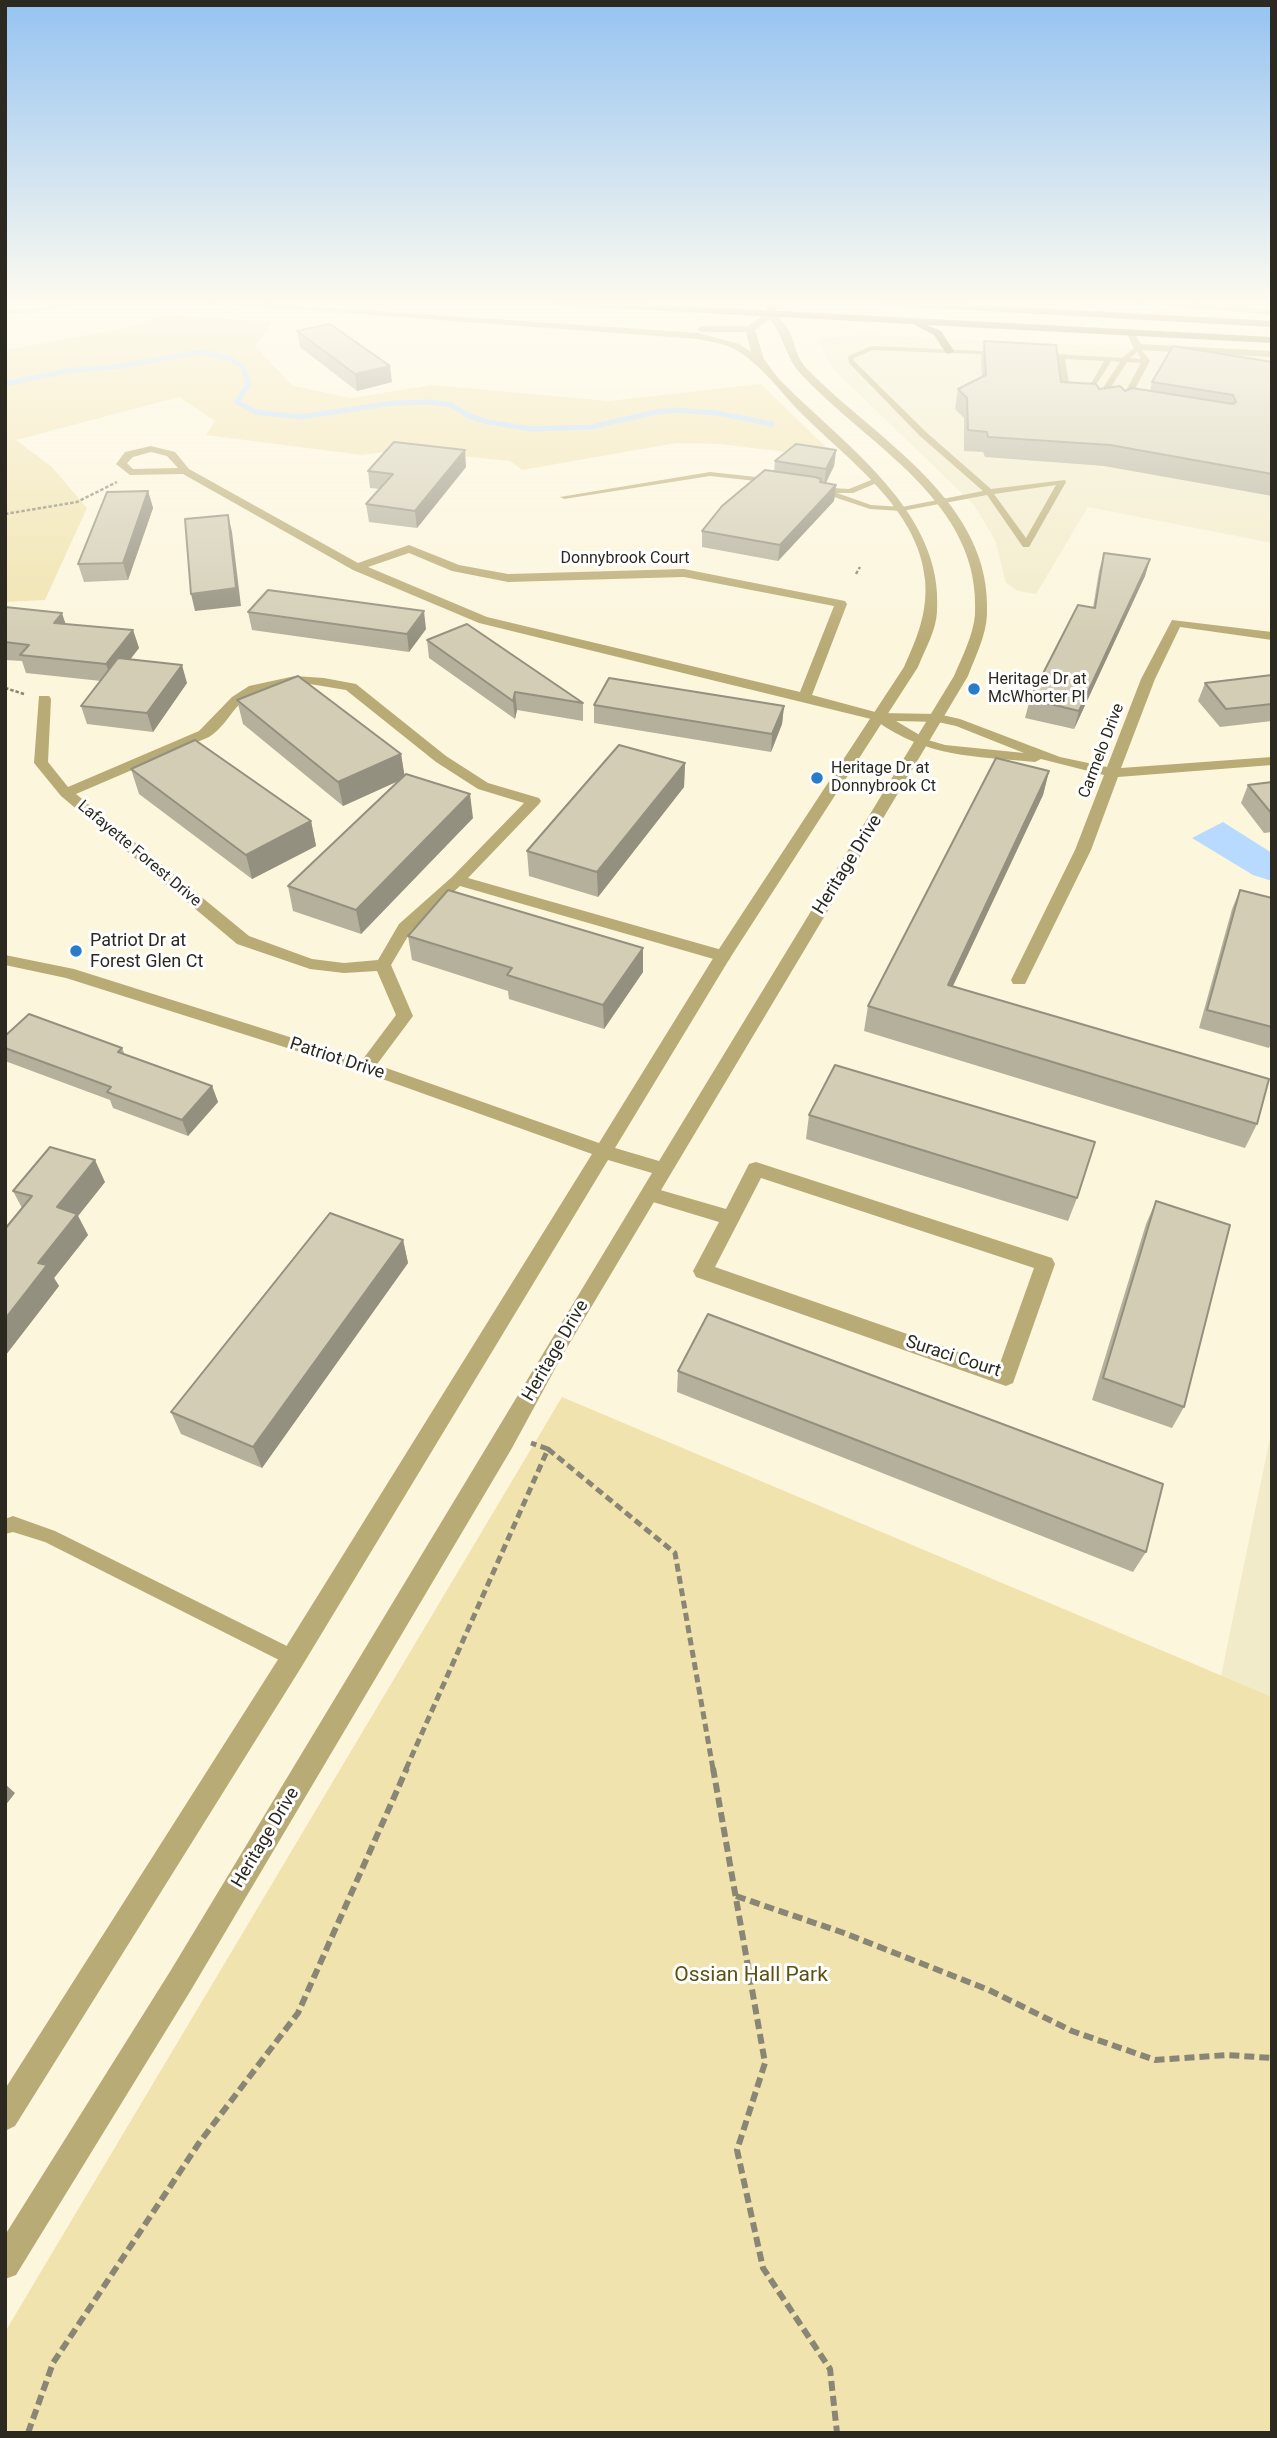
<!DOCTYPE html>
<style>
body{margin:0}
#map{position:relative;width:1277px;height:2438px;overflow:hidden;background:#fcf6dd;font-family:Roboto,sans-serif}
canvas{display:block}
.frame{position:absolute;inset:0;border:7px solid #2b2920;pointer-events:none}
</style>
<div id="map">
<canvas width="1277" height="2438"></canvas>
<div class="frame"></div>
</div>
<script>
const ctx = document.querySelector('canvas').getContext('2d');
ctx.lineJoin = 'round';
function fill(path, color) {
  ctx.fillStyle = color;
  ctx.fill(path, 'evenodd');
}
function strokePath(path, color, width, dash) {
  ctx.strokeStyle = color;
  ctx.lineWidth = width;
  ctx.lineCap = dash ? 'butt' : 'round';
  ctx.setLineDash(dash || []);
  ctx.stroke(path);
}
function label(font, color, halo, rows, align = 'center') {
  ctx.font = font + ' Roboto,sans-serif';
  ctx.lineWidth = 6;
  ctx.setLineDash([]);
  ctx.textBaseline = 'middle';
  ctx.strokeStyle = halo;
  ctx.fillStyle = color;
  for (const [text, x, y, turn = 0] of rows) {
    ctx.save();
    ctx.translate(x, y);
    ctx.rotate((+turn || 0) * Math.PI / 180);
    ctx.textAlign = isNaN(turn) ? turn : align;
    if (halo) ctx.strokeText(text, 0, 0);
    ctx.fillText(text, 0, 0);
    ctx.restore();
  }
}
fill(new Path2D(`
 M866,335L1272,354V543L1088,507L1036,594L1018,591L1006,583L995,540L974,505L832,368L818,338Z
 M1272,1428V1697L1221,1676Z`), '#f2ebca');
fill(new Path2D(`
 M163,315L273,322L255,346L293,386L351,398L432,385L609,401L761,384L837,458L719,444L676,443L522,470L510,461L400,450L362,455L206,435L215,421L179,397L16,440L52,467L87,508L45,600L5,602V350L131,327Z
 M562,1397L1272,1697V2433H5V2332Z`), '#f0e3ae');
fill(new Path2D(`
 M1223,822L1272,853V881L1253,875L1192,838Z`), '#b8daff');
strokePath(new Path2D(`
 M5,384L66,371L122,366L201,352L229,358L243,367L249,384L237,402L256,412L300,417L393,403L432,402L451,405L469,416L488,422L532,429L591,427L656,412L676,410L717,413L772,424`), '#b8daff', 5);
strokePath(new Path2D(`
 M5,514L77,502L117,482
 M856,574L860,567
 M5,688L24,694`), '#898675', 2.5, [3.5, 2]);
strokePath(new Path2D(`
 M548,1449L675,1553L713,1769
 M406,1769L548,1449L531,1443`), '#898675', 5, [8, 4.5]);
strokePath(new Path2D(`
 M713,1768L765,2063L737,2150L763,2268L830,2369L837,2433
 M736,1896L844,1933L989,1990L1072,2031L1155,2060L1227,2055L1272,2058
 M28,2433L53,2363L199,2143L298,2013L407,1768`), '#898675', 6, [10, 5]);
fill(new Path2D(`
 M68,302H84L37,312L5,314V310L37,308Z
 M1138,345L1150,361L1127,403L1123,405L1119,403L1141,363L1127,362L1101,403L1097,405L1093,403L1120,362L1111,361C1101,379 1084,409 1062,383L1057,358L1035,355L1039,353L1122,358ZM1137,352L1141,359L1130,358ZM1065,359L1104,361L1092,382L1080,388L1069,383Z
 M872,346L1003,352L1001,355L873,350L854,358V361L926,432L991,489L1065,480L1066,482L1029,547H1023L987,495L902,511L870,509L816,491L815,489L819,487L829,490L833,488L849,489L876,478H879V482L853,493H837L871,505L902,507L983,491L920,436L849,363L848,356ZM1056,485L1026,538L994,494Z
 M710,472L775,479L779,481L775,483L710,476L564,499L560,497Z
 M13,1516L55,1531L299,1652L302,1658L299,1664L293,1667L287,1664L45,1542L13,1532L5,1534V1519Z`), '#b9ab75');
fill(new Path2D(`
 M1126,302H1173L1272,309V315Z
 M1125,329H1131L1141,344L1272,351V357L1138,350L1133,347Z
 M151,446L175,452L189,469L358,563L409,545L459,565L508,574L684,569L845,601L847,604L812,695L879,713L938,714L960,719L1060,757L1107,767L1141,679L1172,620L1272,632V640L1180,627L1155,679L1121,768L1272,757V765L1118,777L1091,850L1027,980L1025,984H1013L1011,980L1075,850L1104,775L1041,759L1035,762C973,756 928,758 875,720L479,623L353,570L183,474L130,475L116,464L125,452ZM151,452L167,456L178,468L133,469L127,463L133,457ZM409,553L452,571L508,582L684,577L834,606L800,692L487,617L368,567ZM896,721L938,722L956,726L1024,753L945,745L928,740Z
 M295,676L324,678L356,684L446,756L488,783L539,798L541,801L539,804L468,878L729,952L731,956L729,960H717L460,886L411,931L391,965L413,1016L372,1071H360L357,1067L396,1015L377,971L344,973L310,969L237,944L61,796L34,763L39,696H49L51,699L48,762L68,787L199,731L232,697L249,686ZM310,684L346,690L436,762L478,789L524,803L452,877L399,924L378,960L344,963L312,959L249,936L76,794L209,737C221,729 227,719 236,708C255,687 283,684 310,684Z
 M756,1162L1052,1258L1055,1264L1013,1383L1006,1386L696,1277L693,1271L719,1222L643,1199L641,1194L643,1189L650,1187L726,1209L749,1164ZM761,1178L1034,1268L999,1366L715,1267Z`), '#b9ab75');
fill(new Path2D(`
 M195,302H244L698,333L739,344L751,352L746,332H702L697,329L702,326H748L768,312H774C779,317 784,323 788,329C796,343 794,356 809,371C878,441 993,502 987,615C986,636 975,657 968,676L562,1356L512,1448L191,1990L16,2275L5,2279V2235L171,1970L652,1173L608,1160L302,1666L15,2126L5,2131V2089L284,1650L592,1154L360,1071L66,978L5,965V955L74,969L372,1063L599,1143L717,952L904,667C917,638 928,612 925,580C919,508 845,458 799,411C779,390 760,363 734,349C724,343 709,342 698,339ZM770,319C784,336 785,357 801,374C867,446 982,501 975,615C973,636 962,657 954,676L659,1161L615,1148L730,958L918,667C925,649 936,631 937,612C945,511 841,443 778,378L764,359L755,330Z`), '#b9ab75');
fill(new Path2D(`
 M767,302H777L774,316L766,314Z`), '#9b862a');
fill(new Path2D(`
 M548,302H610L1272,337V343L927,325L941,331L954,351L949,354L946,353L934,335L913,324L552,305Z
 M872,302H931L1272,321V327L876,305Z`), '#7c6d2f');
fill(new Path2D(`
 M297,331L392,382L357,391L300,347Z
 M984,341L1061,382L1099,389L1125,391H1150L1152,382L1272,362V496L1104,466L985,457L983,452L964,451V418L955,409L958,389L982,377L981,361Z
 M836,450L834,466L826,483L836,485L834,501L778,561L702,547V531L774,472L775,461Z
 M466,467L417,528L369,522L366,504L380,489L370,488L368,471Z
 M148,491L153,508L128,580L84,582L78,564Z
 M1104,553L1150,559L1145,576L1074,729L1025,718L1030,699L1093,608L1099,571Z
 M5,607L66,624L133,630L139,648L130,660L187,683L153,732L87,724L81,706L101,681L26,673L22,661L5,660Z
 M248,612L426,629L409,652L252,630Z
 M427,640L583,703V721L517,710L515,719L429,658Z
 M1272,675V721L1220,727L1198,701L1205,683Z
 M237,700L401,754L404,775L473,818L361,934L293,911L288,886L398,781L343,806L243,724Z
 M594,705L784,706L782,724L771,752L594,723Z
 M685,763L684,787L598,897L529,876L527,851Z
 M131,769L311,821L316,846L252,879L139,794Z
 M1049,771L1043,795L953,986L1257,1124L1245,1148L864,1031L868,1006Z
 M1272,782V832L1264,833L1241,803L1248,785Z
 M1240,890L1272,898V1042L1269,1048L1199,1028L1232,909Z
 M408,936L643,972L604,1029L509,999L508,991L412,960Z
 M5,1036L122,1048L125,1055L212,1086L218,1102L188,1136L113,1108L110,1100L5,1061Z
 M809,1115L1077,1198L1068,1221L806,1139Z
 M105,1182L78,1216L88,1235L54,1278L59,1286L5,1356L22,1208L13,1191Z
 M1156,1201L1184,1407L1172,1428L1092,1400L1146,1224Z
 M403,1240L408,1263L262,1468L181,1434L171,1412Z
 M678,1371L1146,1552L1133,1572L677,1392Z`), '#b5b09c');
fill(new Path2D(`
 M390,366L392,382L357,391L355,374Z
 M465,450L466,467L417,528L415,511Z
 M836,450L834,466L824,486L826,469Z
 M836,485L834,501L778,561L780,545Z
 M148,491L153,508L128,580L123,563Z
 M228,515L232,532L241,606L195,611L191,594Z
 M1150,559L1145,576L1074,729L1079,711Z
 M424,611L426,629L409,652L407,634Z
 M62,613L68,631L54,623Z
 M133,630L139,648L112,682L106,664Z
 M182,665L187,683L153,732L147,713Z
 M515,692L517,710L515,719L513,701Z
 M784,706L782,724L771,752L772,734Z
 M401,754L405,778L343,806L338,782Z
 M685,763L684,787L598,897L597,872Z
 M1049,771L1043,795L942,1009L948,985Z
 M470,794L473,818L361,934L356,910Z
 M311,821L316,846L252,879L246,855Z
 M643,948V972L604,1029L603,1005Z
 M212,1086L218,1102L188,1136L182,1120Z
 M95,1160L105,1182L78,1216L88,1235L54,1278L59,1286L5,1356V1319L38,1263L57,1207Z
 M403,1240L408,1263L262,1468L253,1447Z
 M5,1784L15,1793L5,1806Z`), '#94907f');
const building = new Path2D(`
 M330,324L390,366L355,374L297,331Z
 M984,341L1056,345L1061,382L1096,384L1099,389L1120,386L1125,391L1132,388L1233,404L1236,402L1233,395L1152,382L1173,346L1272,362V474L1110,445L988,437L987,432L968,430L967,398L958,389L986,375Z
 M394,442L465,450L415,511L366,504L393,474L368,471Z
 M796,444L836,450L826,469L775,461Z
 M765,470L815,477L821,479L820,482L836,485L780,545L702,531L722,506Z
 M148,491L123,563L78,564L107,492Z
 M228,515L236,588L191,594L185,519Z
 M1104,553L1150,559L1079,711L1030,699L1078,605L1095,608Z
 M268,590L424,611L407,634L248,612Z
 M5,607L62,613L54,623L133,630L106,664L20,655L29,645L5,642Z
 M467,624L583,703L515,692L513,701L427,640Z
 M118,658L182,665L147,713L81,706Z
 M1272,675V704L1226,709L1205,683Z
 M298,676L401,754L338,782L237,700Z
 M609,678L784,706L772,734L594,705Z
 M195,740L311,821L246,855L131,769Z
 M619,745L685,763L597,872L527,851Z
 M996,758L1049,771L948,985L1269,1079L1257,1124L868,1006Z
 M406,774L470,794L356,910L288,886Z
 M1272,782V814L1248,785Z
 M448,890L643,948L603,1005L507,975L512,968L408,936Z
 M1240,890L1272,898V1027L1207,1010Z
 M29,1014L122,1048L118,1052L212,1086L182,1120L107,1092L111,1087L5,1048V1036Z
 M835,1065L1095,1142L1077,1198L809,1115Z
 M50,1147L95,1160L57,1207L77,1214L38,1263L47,1265L5,1319V1229L32,1196L13,1191Z
 M1156,1201L1230,1225L1184,1407L1103,1378Z
 M330,1213L403,1240L253,1447L171,1412Z
 M708,1314L1163,1484L1146,1552L678,1371Z`);
fill(building, '#d3cdb5');
strokePath(building, '#94907f', 2);
const sky = ctx.createLinearGradient(0, 0, 0, 644);
sky.addColorStop(0, '#95c3f1');
sky.addColorStop(0.47, '#fefbf0');
sky.addColorStop(1, '#fefbf000');
ctx.fillStyle = sky;
ctx.fillRect(0, 0, 1277, 644);
for (const [x, y, r, color] of [
 [974,689,7,"#287cca"],
 [817,778,7,"#287cca"],
 [76,951,7,"#287cca"]
]) {
  const dot = new Path2D();
  dot.arc(x, y, r, 0, 2 * Math.PI);
  ctx.fillStyle = color;
  ctx.fill(dot);
  strokePath(dot, '#fff', 2.5);
}
label('16px', '#2b2920', '#fff', [
 ["Donnybrook Court",625,559],
 ["Carmelo Drive",1102,751,-69],
 ["Lafayette Forest Drive",139,854,40]
]);
label('16px', '#2b2920', '#fff', [
 ["Heritage Dr at",988,680],
 ["McWhorter Pl",988,698],
 ["Heritage Dr at",831,769],
 ["Donnybrook Ct",831,787]
], 'left');
label('18px', '#2b2920', '#fff', [
 ["Heritage Drive",848,865,-58],
 ["Patriot Drive",337,1059,18],
 ["Heritage Drive",556,1351,-60],
 ["Suraci Court",953,1357,18],
 ["Heritage Drive",266,1838,-59]
]);
label('18px', '#2b2920', '#fff', [
 ["Patriot Dr at",90,941],
 ["Forest Glen Ct",90,962]
], 'left');
label('21px', '#5e5112', '#fff', [
 ["Ossian Hall Park",751,1976]
]);
</script>
